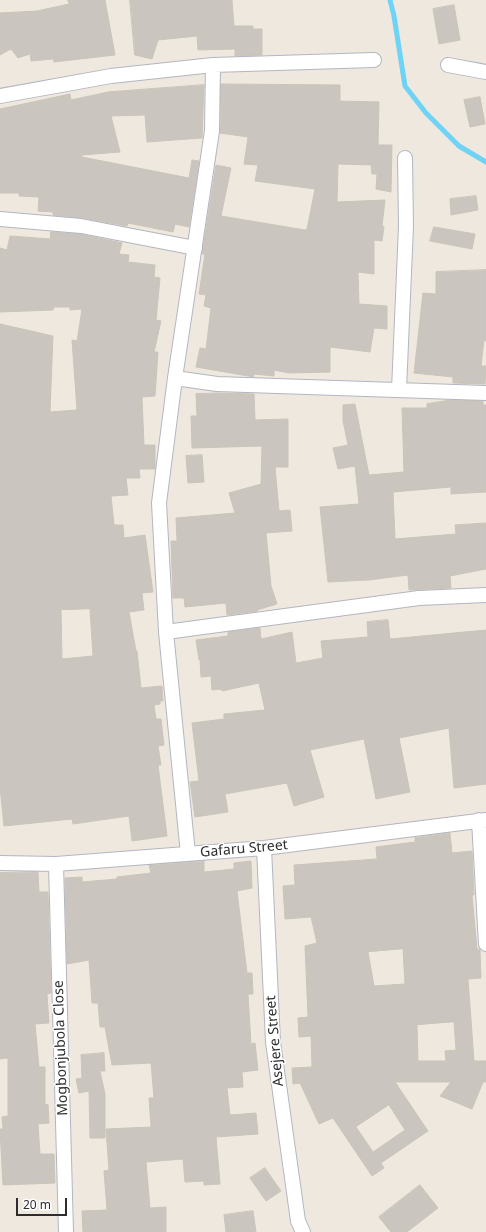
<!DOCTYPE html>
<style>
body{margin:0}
#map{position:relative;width:486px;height:1232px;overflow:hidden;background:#efe8df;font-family:"Noto Sans",sans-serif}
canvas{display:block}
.scale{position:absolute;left:16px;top:1198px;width:51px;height:18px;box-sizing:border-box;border:2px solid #2d2d2d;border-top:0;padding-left:5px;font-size:12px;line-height:14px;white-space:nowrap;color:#2d2d2d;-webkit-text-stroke:3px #fff;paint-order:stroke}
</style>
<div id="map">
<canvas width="486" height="1232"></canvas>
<div class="scale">20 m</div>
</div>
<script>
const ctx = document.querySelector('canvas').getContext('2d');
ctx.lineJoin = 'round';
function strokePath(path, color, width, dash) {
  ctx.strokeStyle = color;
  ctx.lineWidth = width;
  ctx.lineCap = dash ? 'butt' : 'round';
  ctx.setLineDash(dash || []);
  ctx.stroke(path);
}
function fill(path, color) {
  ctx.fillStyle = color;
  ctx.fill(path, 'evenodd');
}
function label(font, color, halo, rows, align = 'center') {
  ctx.font = font + ' "Noto Sans",sans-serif';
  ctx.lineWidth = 3;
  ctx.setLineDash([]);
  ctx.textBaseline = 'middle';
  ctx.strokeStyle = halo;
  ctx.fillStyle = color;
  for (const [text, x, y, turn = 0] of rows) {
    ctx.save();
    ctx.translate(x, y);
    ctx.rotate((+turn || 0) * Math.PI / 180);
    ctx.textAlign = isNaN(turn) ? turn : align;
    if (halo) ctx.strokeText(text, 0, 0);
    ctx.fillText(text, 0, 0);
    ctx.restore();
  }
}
strokePath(new Path2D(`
 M390,0L394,16L405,86L426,113L459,146L486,162`), '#6ed3f4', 5);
const building = new Path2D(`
 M68,0H105L115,55L54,62L53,59L31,61L30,54L18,58L11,49L0,55V13L37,11L69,4Z
 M130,0H232L234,26H253V29H262V55L235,56V49L198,50L197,36L158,40L152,59L135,55Z
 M454,5L460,40L439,44L433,9Z
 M221,84L340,85V101L379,102L378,145H392L391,192L376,189L377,174H372L371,165L338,164L337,202L385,200L382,226L384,227L382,241L374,240V274L358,272L359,304L387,306V329L374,328L370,352L330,347V372L289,373L274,370V376L253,374L254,377L196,367L200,348L206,349L211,308L204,306L206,295L199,294L205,254H202L216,165L231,168L221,216L305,230L307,229L315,189L255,181L258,165L244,164L248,137L220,133Z
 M204,85L202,138L147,142L145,115L111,116L120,152L82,155V157L189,178L192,160L199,161L189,227L175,224L173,232L128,223L127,226L83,218L53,215V212L38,211L39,197L19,196V193H0V109L70,94L71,100L108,92Z
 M480,97L485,124L470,127L464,100Z
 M476,196L478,210L451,215L450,199Z
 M434,227L475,234L472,249L430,241Z
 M51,232L80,234L122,243L119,254L129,255L128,262L155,265L154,277L160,278L156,320L161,321L154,352H158L155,396L142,397L144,445H155V469H139L140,478H126L128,495L111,496L114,525H123L124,538L145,535L153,592L142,593L144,610L129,612L136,651H137L141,688L162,686L163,701H160V704L154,705L156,719H161L164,745L158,746L161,765H158L167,836L132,841L129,816L73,824L72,819L4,826L0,787V324L53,336L50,412L77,410L72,340L77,341L82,309L70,310V307H54L53,310L0,312V248L7,250L10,236L50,239ZM90,609L93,656L62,659L61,610Z
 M486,270V341L484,340L481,366H486L485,384L453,383V377L414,373L423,293L436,294V272Z
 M219,393L254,394L255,420L288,419V467H275L279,511L290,510L292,531L266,533L271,586L277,604L257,610L258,611L227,615L226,603L185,607L184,598H173L171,541H177L176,518L235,513L229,493L261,484L262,446L192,448L191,416H197L196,394Z
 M451,400L483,401V405H486V492L451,494V487L393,492L395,539L456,534L455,525L486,523V569L450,576L451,588L409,590L408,575L369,580L328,582L320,507L359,504L355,466L338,469L333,448L348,445L343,421V405L355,404L369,475L404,472L402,408H427V404Z
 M202,455L204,482L188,483L186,456Z
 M388,620L390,639L486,630V784L454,788L449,728L399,738L410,792L376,799L364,739L310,750L324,797L294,806L287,783L225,794L228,812L195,817L190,782L199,781L192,723L224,719V714L265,710L259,683L222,691V689L212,690L211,676L201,677L200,659L199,660L196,640L228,636V632L260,628L261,639L292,632L296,663L323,658L321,641L368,637L367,622Z
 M450,833L452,853L472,851L474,895H472L477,949L480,950L481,978L468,979L474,1061H486V1082H483L472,1109L440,1096L451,1082H395L428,1131L381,1163L384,1168L372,1176L333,1118L319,1124L300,1083L293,1084L292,1068L312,1067L311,1036L299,1037L298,1018L308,1017L305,946L317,943L311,917L285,919L283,886L295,885L294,865L377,859L376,847L415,842V838ZM403,949L405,984L374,986L368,952ZM454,1022L456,1050L445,1051L446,1061H418L417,1025ZM389,1105L405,1130L373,1152L356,1127Z
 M204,861V872L234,869V863L251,861L252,888L237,891L247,973H252L253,994H248L251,1044L255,1043L258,1070L242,1072L243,1087L227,1088L230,1115L256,1113L258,1134L216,1137L220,1184L204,1185V1181L185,1182L183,1159L146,1162L150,1208L166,1207V1232H83L82,1211L107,1210L104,1171L109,1170L106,1129L151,1127L149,1098H154L151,1063L112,1065L105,1027H100L98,1003H92L89,960L67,964L65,878L82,877V882L117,879V877L151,873L149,865Z
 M38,872L39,892H48L51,993L47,994L49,1023L35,1024L39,1067H45V1105L48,1104L49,1123L38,1124L40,1154H54L55,1183L3,1185L0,1129H3L2,1117L8,1116V1058L0,1059V873Z
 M104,1053L105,1071H100L105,1094V1138H90L89,1091L79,1093L76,1079L82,1078L81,1055Z
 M265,1168L281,1191L266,1201L250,1178Z
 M420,1185L438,1208L407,1232H391L379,1217Z
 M253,1211L256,1232H226L224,1215Z`);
fill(building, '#cac5be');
strokePath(building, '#cbc4b8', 1);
const street = new Path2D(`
 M448,65L486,72
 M0,96L111,76L213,65L374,60
 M0,219L81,226L195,248
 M175,378L217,384L486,393
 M399,390L406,226L405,158
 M166,632L419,598L486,595
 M479,820L486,944
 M264,848L273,1042L298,1221L303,1232
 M188,854L166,632L159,503L175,378L212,131L213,65
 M0,863L56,864L264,848L486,820
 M56,864L66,1232`);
strokePath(street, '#b3b6c1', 16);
strokePath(street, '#fff', 14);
label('14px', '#2d2d2d', '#fff', [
 ["Gafaru Street",244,849,-5],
 ["Asejere Street",275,1041,-95],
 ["Mogbonjubola Close",61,1048,-92]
]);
</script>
